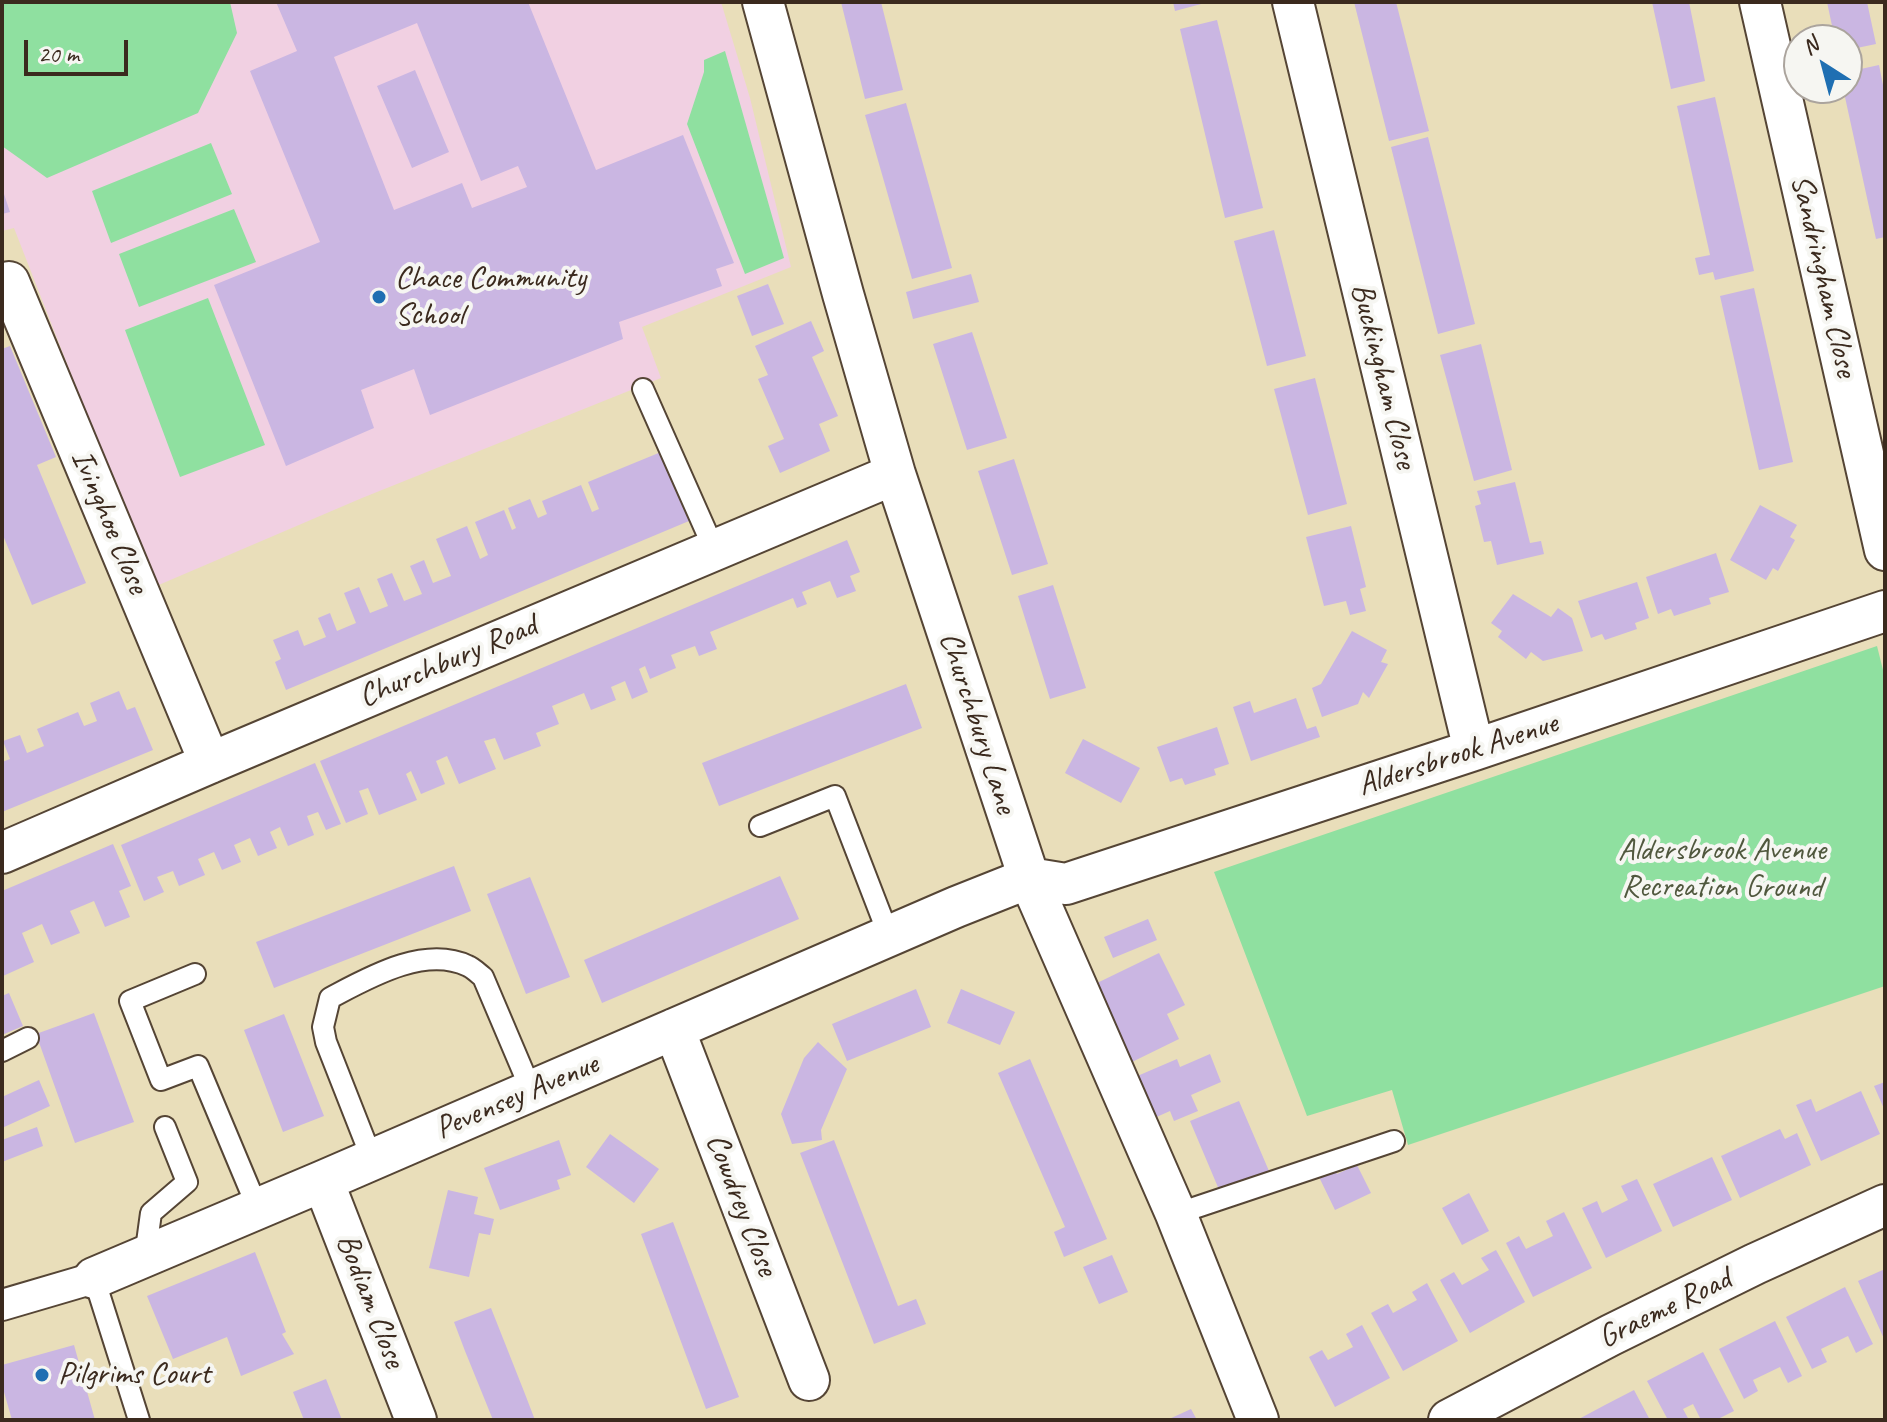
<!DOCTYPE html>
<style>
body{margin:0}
#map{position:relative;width:1887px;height:1422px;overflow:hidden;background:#e9deba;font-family:Caveat,sans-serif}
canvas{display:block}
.frame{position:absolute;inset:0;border:4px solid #3b2a1e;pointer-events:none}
.north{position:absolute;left:1783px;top:24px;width:80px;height:80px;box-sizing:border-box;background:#f6f6f2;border:2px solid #aba49d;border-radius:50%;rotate:324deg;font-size:22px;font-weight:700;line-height:32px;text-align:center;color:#3b2a1e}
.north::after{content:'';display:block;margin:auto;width:28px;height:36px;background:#1f6fb2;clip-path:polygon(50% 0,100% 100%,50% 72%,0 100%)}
.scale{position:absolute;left:24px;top:40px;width:104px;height:36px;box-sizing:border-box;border:4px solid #3b2a1e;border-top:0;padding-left:10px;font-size:24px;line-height:28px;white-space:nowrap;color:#3b2a1e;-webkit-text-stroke:6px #f6f6f2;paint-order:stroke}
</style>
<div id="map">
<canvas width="1887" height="1422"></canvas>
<div class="frame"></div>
<div class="north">N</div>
<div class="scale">20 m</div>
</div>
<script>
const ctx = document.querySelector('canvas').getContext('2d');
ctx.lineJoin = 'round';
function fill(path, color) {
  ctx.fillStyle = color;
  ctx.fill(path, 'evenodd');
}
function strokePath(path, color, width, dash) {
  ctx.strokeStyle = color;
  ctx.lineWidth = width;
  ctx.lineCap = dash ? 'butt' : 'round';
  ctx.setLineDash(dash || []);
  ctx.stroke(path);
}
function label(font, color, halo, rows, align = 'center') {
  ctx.font = font + ' Caveat,sans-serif';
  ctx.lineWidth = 8;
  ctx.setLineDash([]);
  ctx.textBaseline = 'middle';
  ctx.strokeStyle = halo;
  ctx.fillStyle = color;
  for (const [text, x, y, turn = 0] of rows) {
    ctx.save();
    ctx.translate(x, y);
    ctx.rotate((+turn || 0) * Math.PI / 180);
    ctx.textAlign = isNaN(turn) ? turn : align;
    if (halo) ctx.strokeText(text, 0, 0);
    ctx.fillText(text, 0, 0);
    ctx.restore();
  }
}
fill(new Path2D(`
 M2,2H721L750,98L791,267L642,327L661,378L362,498L154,587L14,228L2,231Z`), '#f1d0e2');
fill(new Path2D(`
 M2,2H230L237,33L198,113L47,178L2,146Z
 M725,51L784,258L745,274L687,124L704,72V60Z
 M211,143L232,194L111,243L92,191Z
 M234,209L256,262L139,307L119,254Z
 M208,298L265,445L180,477L125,330Z
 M1877,646L1885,678V986L1408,1145L1392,1090L1307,1116L1214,872Z`), '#8fe0a0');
fill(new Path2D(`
 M276,2H528L596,170L683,135L734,263L716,269L722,286L619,322L623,339L430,415L414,369L361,390L374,428L286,466L214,285L320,242L250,71L297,51ZM417,23L481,181L518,166L527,187L472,208L462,183L394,210L334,57Z
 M841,2H881L903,90L865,99Z
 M1173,2H1205V3L1175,11Z
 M1354,2H1396L1429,131L1389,141Z
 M1652,2H1689L1705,81L1671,89Z
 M1827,2H1867L1876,44L1847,50V40H1835Z
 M1217,20L1263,208L1225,218L1180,29Z
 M1879,65L1885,95V237L1876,239L1843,88H1847V72Z
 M415,70L449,152L412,168L377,86Z
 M1715,97L1754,271L1715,280L1713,272L1699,275L1695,258L1710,255L1677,106Z
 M906,103L952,268L912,279L865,115Z
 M1428,137L1475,324L1438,334L1391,147Z
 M2,188L10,212L2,214Z
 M1274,230L1306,356L1267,366L1234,241Z
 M971,274L979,302L913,319L906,292Z
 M768,284L784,324L752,336L737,296Z
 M1754,288L1793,462L1759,470L1720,296Z
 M811,321L824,351L812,357L838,416L819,424L830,451L780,473L768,446L784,439L758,379L768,375L755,346Z
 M972,332L1007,438L967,450L933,344Z
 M1481,344L1512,470L1474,481L1440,355Z
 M10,346L56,457L37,465L86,583L32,605L2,533V349Z
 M1315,378L1347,504L1308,515L1274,389Z
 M661,452L689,521L286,690L275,662L281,659L273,640L298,630L304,646L326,637L318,618L330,613L337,631L356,623L344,593L359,587L370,613L388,606L377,579L392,573L404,601L422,594L410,566L424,560L433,583L451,576L436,539L467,526L480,559L488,555L475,522L504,510L512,530L516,528L508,508L530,499L538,518L547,514L542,501L581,485L592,512L599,509L588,482Z
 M1014,459L1048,564L1012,575L978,471Z
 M1515,482L1530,543L1541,541L1544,554L1497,565L1491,541L1484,542L1475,506L1481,504L1477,491Z
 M1760,505L1797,525L1790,537L1795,540L1778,571L1773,568L1766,580L1730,560Z
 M1351,526L1366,587L1360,589L1366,611L1350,615L1346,601L1324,606L1306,537Z
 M847,540L860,572L850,576L856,591L837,598L830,581L802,592L807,604L797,608L793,598L710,632L717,649L699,656L695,646L671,655L676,668L650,679L645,666L639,669L648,692L632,699L625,681L611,687L616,700L591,710L584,693L552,706L559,724L536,733L541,746L504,760L495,738L484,741L496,769L459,784L447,756L436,761L445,784L421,794L411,771L406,774L417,800L379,815L368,788L359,791L368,814L346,823L320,761Z
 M1716,553L1729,592L1709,598L1711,604L1674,616L1671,609L1658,614L1646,577Z
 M1637,582L1649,618L1635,623L1637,629L1605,640L1602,634L1591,638L1578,601Z
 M1053,585L1086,688L1050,699L1018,596Z
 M1513,594L1551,617L1558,608L1572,618L1583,651L1543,661L1531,652L1526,659L1498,637L1502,631L1491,623Z
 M1352,631L1387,650L1381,662L1388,664L1369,698L1363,692L1358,704L1322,717L1312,688L1321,684Z
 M906,684L922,728L719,806L702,763Z
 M119,691L127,710L135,707L153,750L2,812V762L10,759L3,741L20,735L27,753L44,746L37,729L78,712L84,726L97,721L90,703Z
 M1296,698L1307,729L1316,726L1320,737L1251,761L1233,707L1250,701L1254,713Z
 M1217,727L1229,764L1214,769L1216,775L1185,785L1182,778L1170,782L1157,747Z
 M1083,739L1140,768L1121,803L1065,773Z
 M315,763L341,824L326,830L318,812L307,816L314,835L288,846L280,827L270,832L277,848L258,856L250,838L234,845L241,862L222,870L214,852L198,859L205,875L179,886L173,871L157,877L164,892L144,901L121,845Z
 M113,844L131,886L119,891L130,917L105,927L94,901L70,911L80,933L51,945L42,924L22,933L34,962L3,976L2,891Z
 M454,866L471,911L274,988L256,942Z
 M780,876L799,919L602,1003L584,960Z
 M530,877L570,977L526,994L487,894Z
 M1148,919L1157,940L1113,958L1104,937Z
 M1159,953L1185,1005L1167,1014L1179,1039L1132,1062L1095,984Z
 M916,989L931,1027L847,1061L832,1024Z
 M961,989L1015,1012L1000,1045L947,1023Z
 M9,993L23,1026L2,1035V996Z
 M94,1013L134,1122L75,1143L36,1034Z
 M284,1014L324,1116L283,1132L244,1030Z
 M818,1042L847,1069L821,1130L822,1140L792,1144L781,1114L804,1058Z
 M1210,1054L1221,1082L1191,1095L1198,1111L1174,1121L1170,1111L1152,1119L1135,1077L1177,1059L1180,1067Z
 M1030,1059L1107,1239L1064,1257L1054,1232L1065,1227L998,1073Z
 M39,1080L50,1106L2,1128V1097Z
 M1885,1082V1111L1874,1086Z
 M1861,1091L1880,1134L1821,1161L1796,1105L1811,1099L1816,1112Z
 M1239,1101L1269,1171L1220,1192L1190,1121Z
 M37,1127L43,1146L2,1162V1140Z
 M1780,1129L1785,1139L1797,1133L1811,1165L1740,1198L1721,1156Z
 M610,1134L659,1169L634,1203L586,1167Z
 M559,1140L571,1175L557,1180L560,1189L500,1210L484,1168Z
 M834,1140L898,1306L916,1299L926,1324L874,1344L800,1153Z
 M1712,1157L1732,1200L1673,1227L1653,1184Z
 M1357,1165L1371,1193L1335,1210L1319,1177L1335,1169L1337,1174Z
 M1637,1179L1662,1231L1606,1258L1582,1208L1597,1201L1602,1213L1628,1200L1621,1186Z
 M448,1190L478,1197L474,1214L494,1219L490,1235L479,1233L469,1277L429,1268Z
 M1469,1193L1489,1231L1462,1245L1442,1208Z
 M1564,1212L1592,1268L1533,1297L1506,1243L1519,1236L1526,1249L1553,1236L1546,1221Z
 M673,1222L739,1397L706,1409L641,1234Z
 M1496,1250L1525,1302L1470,1333L1440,1280L1454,1272L1462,1285L1489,1270L1481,1258Z
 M255,1252L286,1332L282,1334L294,1354L241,1376L227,1337L173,1359L147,1296Z
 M1112,1255L1128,1292L1099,1304L1083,1267Z
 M1885,1269V1341L1858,1281Z
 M1427,1283L1458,1341L1403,1371L1371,1313L1388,1304L1393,1313L1417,1300L1412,1292Z
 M1845,1287L1873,1344L1856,1353L1848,1336L1821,1349L1827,1362L1812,1369L1786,1317Z
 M491,1308L525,1394L535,1420H493L465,1351L454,1322Z
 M1775,1321L1802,1376L1788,1383L1780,1367L1753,1380L1758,1391L1744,1399L1719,1349Z
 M1362,1325L1390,1378L1335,1407L1309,1357L1322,1350L1328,1360L1353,1347L1346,1334Z
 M74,1345L95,1420H12L2,1385V1365Z
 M1703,1352L1734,1411L1716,1420H1701L1693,1404L1683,1409L1689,1420H1668L1647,1381Z
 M326,1379L342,1420H304L293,1392Z
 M1634,1390L1650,1420H1577L1605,1405Z
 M1191,1409L1197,1420H1167Z`), '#cab6e2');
const service = new Path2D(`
 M643,389L714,549
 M760,826L835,796L889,936
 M195,974L130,1001L161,1080L198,1066L258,1209
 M2,1051L28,1038
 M372,1159L326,1042L323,1027L330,998C368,978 424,945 468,966C473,968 479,974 483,977L531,1090
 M1176,1214L1394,1141
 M145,1257L151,1213L187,1182L165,1127
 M94,1278L139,1420`);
const pedestrian = new Path2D(`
 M2,1305L94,1278`);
const minor = new Path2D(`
 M763,2L843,294L895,474L1029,878L1176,1214L1258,1420
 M1293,2L1474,750
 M1760,2L1885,550
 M9,282L210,763
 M2,853L210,763L895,474
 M674,1029L809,1380
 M323,1181L416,1420
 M94,1278L323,1181L956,907L1029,878L1066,884L1474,750L1885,611
 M1449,1420L1611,1335L1755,1264L1885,1205`);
strokePath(service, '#554535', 24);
strokePath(pedestrian, '#554535', 34);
strokePath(minor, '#554535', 44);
strokePath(service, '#fff', 20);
strokePath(pedestrian, '#fff', 30);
strokePath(minor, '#fff', 40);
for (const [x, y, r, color] of [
 [379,297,8,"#1f6fb2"],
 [42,1375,8,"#1f6fb2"]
]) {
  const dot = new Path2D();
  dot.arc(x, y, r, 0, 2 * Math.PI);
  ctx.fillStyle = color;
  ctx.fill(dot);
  strokePath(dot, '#f6f6f2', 3);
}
label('32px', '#3b2a1e', '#f6f6f2', [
 ["Sandringham Close",1823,276,77],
 ["Buckingham Close",1383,376,76],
 ["Ivinghoe Close",109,522,67],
 ["Churchbury Road",448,662,-23],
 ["Churchbury Lane",977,723,72],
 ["Aldersbrook Avenue",1458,755,-18],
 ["Pevensey Avenue",517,1097,-23],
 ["Cowdrey Close",741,1205,69],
 ["Bodiam Close",370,1301,69],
 ["Graeme Road",1665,1309,-26]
]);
label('32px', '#3b2a1e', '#f6f6f2', [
 ["Chace Community",395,279],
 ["School",395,316],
 ["Pilgrims Court",58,1375]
], 'left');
label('32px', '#50583e', '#f6f6f2', [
 ["Aldersbrook Avenue",1722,851],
 ["Recreation Ground",1722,888]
]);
</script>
